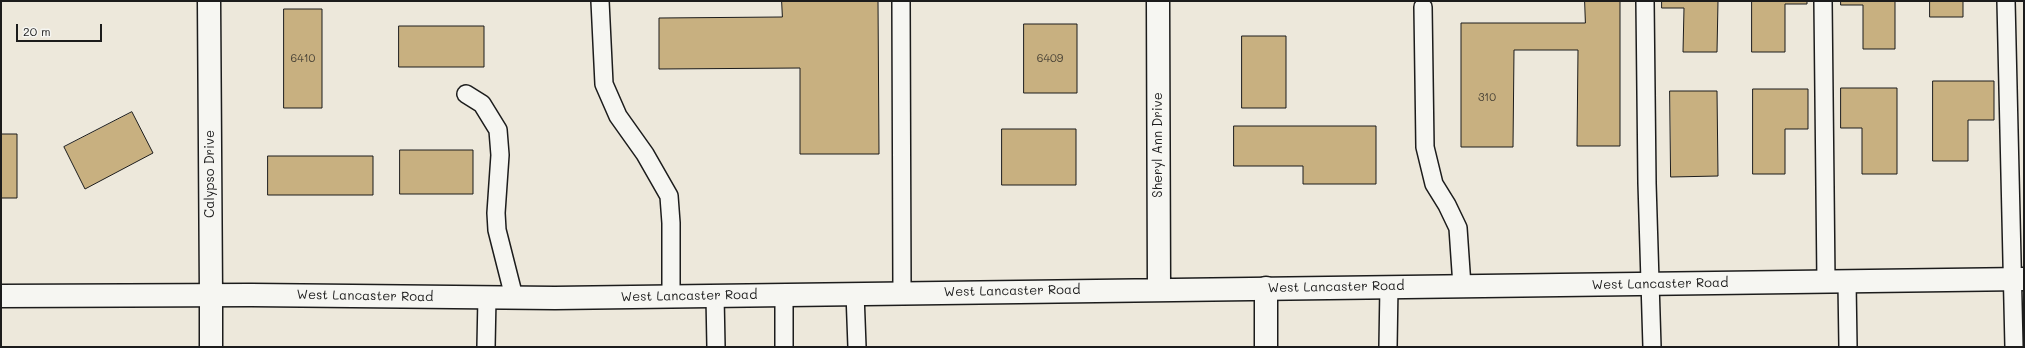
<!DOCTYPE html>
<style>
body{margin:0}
#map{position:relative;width:2025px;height:348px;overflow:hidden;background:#ede8db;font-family:Mali,sans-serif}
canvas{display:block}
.frame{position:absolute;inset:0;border:2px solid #1c1c1c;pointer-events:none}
.scale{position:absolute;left:16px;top:24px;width:86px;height:18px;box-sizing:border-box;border:2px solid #1c1c1c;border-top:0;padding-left:5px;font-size:12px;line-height:14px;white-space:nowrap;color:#1c1c1c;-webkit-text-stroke:3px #f6f6f2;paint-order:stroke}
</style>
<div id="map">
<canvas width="2025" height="348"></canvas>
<div class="frame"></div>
<div class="scale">20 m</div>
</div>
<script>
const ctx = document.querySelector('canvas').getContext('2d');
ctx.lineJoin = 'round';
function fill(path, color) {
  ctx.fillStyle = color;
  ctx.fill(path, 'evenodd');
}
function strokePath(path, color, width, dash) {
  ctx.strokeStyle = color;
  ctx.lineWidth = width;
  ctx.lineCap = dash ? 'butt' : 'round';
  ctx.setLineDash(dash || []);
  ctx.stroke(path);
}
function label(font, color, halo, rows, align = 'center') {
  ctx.font = font + ' Mali,sans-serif';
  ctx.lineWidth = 3;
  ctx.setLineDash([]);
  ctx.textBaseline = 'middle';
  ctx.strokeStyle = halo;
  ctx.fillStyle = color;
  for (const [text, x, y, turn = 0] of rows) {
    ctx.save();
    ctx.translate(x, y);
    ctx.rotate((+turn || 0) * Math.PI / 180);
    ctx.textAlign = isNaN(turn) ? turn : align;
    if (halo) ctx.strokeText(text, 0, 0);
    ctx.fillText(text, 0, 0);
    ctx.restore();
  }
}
const building = new Path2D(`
 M782,1H878L879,154H800V68L659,69V18L782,17Z
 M1585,1H1620V146H1577L1578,50H1514L1513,147H1461V23H1585Z
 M1662,1H1718L1717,52H1683L1684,8H1662Z
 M1752,1H1807V4H1785V52H1752Z
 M1841,1H1895V49H1863V5H1841Z
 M1930,1H1963V17H1930Z
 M284,9H322V108H284Z
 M1024,24H1077V93H1024Z
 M399,26H484V67H399Z
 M1242,36H1286V108H1242Z
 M1933,81H1994V120H1968V161H1933Z
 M1841,88H1897V174H1862V128H1841Z
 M1753,89H1808V129H1785V174H1753Z
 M1670,91H1717L1718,176L1671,177Z
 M132,112L153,153L85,189L64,147Z
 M1234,126H1376V184H1303V166H1234Z
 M1002,129H1076V185H1002Z
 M1,134H17V198H1Z
 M400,150H473V194H400Z
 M268,156H373V195H268Z`);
fill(building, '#c8b080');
strokePath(building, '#1c1c1c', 1);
const service = new Path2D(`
 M600,1L604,84L618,116L645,154L669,196L671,223V296
 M901,1L902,293
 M1645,1L1647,183L1652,347
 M1823,1L1826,282
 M2006,1L2014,347
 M1423,7L1425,147L1434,184L1447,205L1458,228L1462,286
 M466,94L482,104L498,130L500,155L496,213L497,230L514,297
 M1847,282L1848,347
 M855,293L857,347
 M715,296L716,347
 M486,347L487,297
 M784,347V295
 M1388,347L1389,286`);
const minor = new Path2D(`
 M1266,288V347
 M211,295V347`);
const tertiary = new Path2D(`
 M209,1L211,295
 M1158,1L1159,289
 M1,296L251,295L555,298L2024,279`);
strokePath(service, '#1c1c1c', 20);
strokePath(minor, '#1c1c1c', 25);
strokePath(tertiary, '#1c1c1c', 25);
strokePath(service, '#f6f6f2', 17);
strokePath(minor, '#f6f6f2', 22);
strokePath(tertiary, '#f6f6f2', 22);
label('11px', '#474135', null, [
 ["6410",303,59],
 ["6409",1050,59],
 ["310",1487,98]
]);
label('13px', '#1c1c1c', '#f6f6f2', [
 ["Sheryl Ann Drive",1158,145,-90],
 ["Calypso Drive",210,174,-90],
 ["West Lancaster Road",1660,284,-1],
 ["West Lancaster Road",1336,287,-1],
 ["West Lancaster Road",1012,291,-1],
 ["West Lancaster Road",365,296,1],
 ["West Lancaster Road",689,296,-1]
]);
</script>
